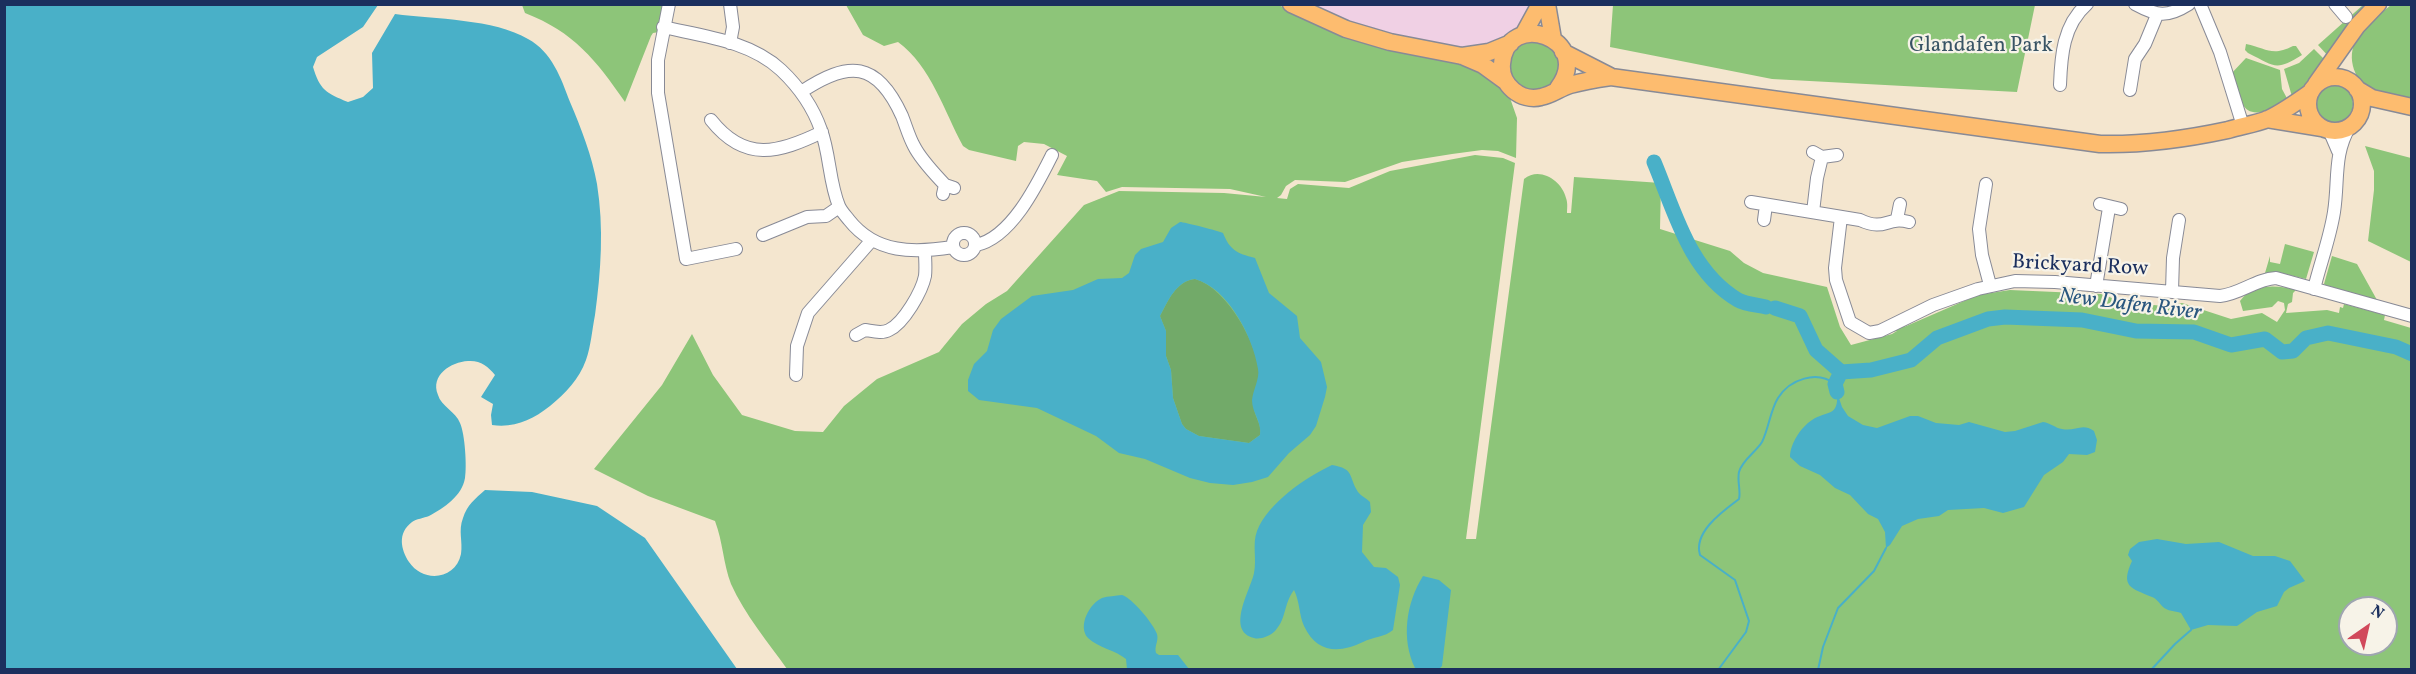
<!DOCTYPE html>
<style>
body{margin:0}
#map{position:relative;width:2416px;height:674px;overflow:hidden;background:#f4e6cf;font-family:Vollkorn,serif}
canvas{display:block}
.frame{position:absolute;inset:0;border:6px solid #1b2f5e;pointer-events:none}
.north{position:absolute;left:2338px;top:596px;width:60px;height:60px;box-sizing:border-box;background:#f7f3e8;border:2px solid #9fa5b1;border-radius:50%;rotate:34deg;font-size:16px;font-weight:700;line-height:24px;text-align:center;color:#1b2f5e}
.north::after{content:'';display:block;margin:auto;width:21px;height:27px;background:#d1495b;clip-path:polygon(50% 0,100% 100%,50% 72%,0 100%)}
</style>
<div id="map">
<canvas width="2416" height="674"></canvas>
<div class="frame"></div>
<div class="north">N</div>
</div>
<script>
const ctx = document.querySelector('canvas').getContext('2d');
ctx.lineJoin = 'round';
function fill(path, color) {
  ctx.fillStyle = color;
  ctx.fill(path, 'evenodd');
}
function strokePath(path, color, width, dash) {
  ctx.strokeStyle = color;
  ctx.lineWidth = width;
  ctx.lineCap = dash ? 'butt' : 'round';
  ctx.setLineDash(dash || []);
  ctx.stroke(path);
}
function label(font, color, halo, rows, align = 'center') {
  ctx.font = font + ' Vollkorn,serif';
  ctx.lineWidth = 4.5;
  ctx.setLineDash([]);
  ctx.textBaseline = 'middle';
  ctx.strokeStyle = halo;
  ctx.fillStyle = color;
  for (const [text, x, y, turn = 0] of rows) {
    ctx.save();
    ctx.translate(x, y);
    ctx.rotate((+turn || 0) * Math.PI / 180);
    ctx.textAlign = isNaN(turn) ? turn : align;
    if (halo) ctx.strokeText(text, 0, 0);
    ctx.fillText(text, 0, 0);
    ctx.restore();
  }
}
fill(new Path2D(`
 M1305,5H1533L1524,23L1500,43L1478,48L1446,47L1382,34L1342,21Z`), '#f0d0e4');
fill(new Path2D(`
 M522,5H666L659,32L653,33L651,36L625,102C596,60 574,32 525,13Z
 M846,5H1279L1296,14L1471,65L1504,88L1510,98L1517,118L1516,158L1498,151L1482,150L1452,154L1402,162L1345,182L1295,180L1286,186L1281,195L1277,198L1287,199L1290,189L1298,184L1349,188L1390,171L1475,155L1503,158L1515,163L1466,539H1476L1524,179C1540,166 1562,181 1566,198C1568,203 1567,209 1567,213H1571L1574,177L1661,183L1660,229L1730,251L1744,263L1763,273L1827,287L1840,327L1851,345L1892,334L1897,331L1888,333L1921,316L1904,327L1978,295L2010,290L2101,294L2123,302L2164,306L2182,303L2231,319L2262,313L2277,322L2285,310L2284,303L2278,301L2272,307L2243,311L2240,301C2253,283 2278,285 2296,290L2293,293L2292,302L2288,304L2286,313L2327,310L2339,313L2340,307L2343,308L2344,304L2385,315L2384,320L2411,328V669H787C768,642 745,615 731,584C723,563 723,542 715,521L648,496L594,469L662,385L692,334L713,375L742,415L795,431L823,432L844,406L877,379L939,352L962,324L986,304L1007,291L1084,205L1119,191L1224,193L1266,197L1230,189L1122,187L1106,192L1097,181L1057,175L1067,156L1044,144L1024,142L1018,146L1016,161L969,150L963,146C944,111 931,66 898,42L884,46L863,35ZM2350,608H2386V644H2350Z
 M1613,5V4L2035,5L2017,92L1772,79L1610,47Z
 M2363,5H2369L2330,58L2318,45Z
 M2391,5H2411V101C2401,99 2384,99 2375,94C2355,83 2345,58 2357,38C2365,25 2380,14 2391,5Z
 M1509 66a25 25 0 1 1 50 0a25 25 0 1 1-50 0Z
 M2246,44C2266,48 2272,57 2293,46H2296L2302,55C2275,72 2275,66 2248,53L2245,50Z
 M2314,49L2327,62L2302,93L2293,100L2284,69L2299,63Z
 M2246,58L2280,70L2282,89L2289,102C2247,121 2244,115 2230,75Z
 M2315 104a19 19 0 1 1 38 0a19 19 0 1 1-38 0Z
 M2365,146L2411,158V262L2368,241L2374,190V171Z
 M2285,244L2314,252L2306,279L2277,272L2265,273L2270,256V262L2280,264Z
 M2332,256L2357,264L2377,300L2325,285L2324,284Z`), '#8dc579');
fill(new Path2D(`
 M1195,279C1225,287 1256,340 1259,371C1260,383 1253,396 1254,408C1255,418 1262,424 1260,435L1249,443L1199,436L1186,429L1182,424L1173,398L1171,370L1166,356V331L1160,316C1168,301 1176,281 1195,279Z`), '#72aa69');
fill(new Path2D(`
 M4,5H378L363,27L317,57L313,67C320,90 326,93 348,102L363,97L373,88L372,53L395,14C434,19 495,19 528,39C552,52 561,78 570,102C581,128 592,156 597,184C604,228 601,271 595,315C592,330 591,346 586,360C579,379 566,393 550,406C532,420 515,428 492,425L491,415L493,404L481,397L495,375C488,366 480,360 468,361C451,362 430,375 438,395C441,406 456,412 460,423C465,434 467,466 465,478C462,496 444,508 429,516C424,518 416,519 412,522C397,533 401,550 409,562C424,584 456,579 461,554C463,541 458,531 463,518C467,505 475,499 485,490L532,492L597,506L645,538L737,669H5Z
 M1180,222C1184,222 1219,231 1223,233C1230,250 1236,253 1255,258L1269,293L1297,316L1300,338L1321,362L1327,387L1325,397L1316,426L1310,435L1289,453L1268,477L1252,482L1233,485L1210,483L1190,478L1145,459L1119,453L1096,436L1037,408L979,400L968,391V380L974,364L987,351L993,330L1001,319L1032,296L1073,290L1098,279L1122,278L1129,273L1135,255L1141,249L1163,242L1171,228ZM1195,279C1228,288 1253,337 1258,369C1260,378 1253,390 1252,400C1252,413 1262,422 1260,435L1249,443L1199,436L1186,429L1182,424L1173,398L1171,370L1166,356V331L1160,316C1168,301 1176,281 1195,279Z
 M1837,392L1842,407L1848,416L1863,425L1877,428L1910,416H1918L1936,423L1959,425L1969,422L2005,432L2015,431L2043,422C2051,423 2055,428 2062,429C2075,432 2082,422 2094,431L2097,440L2095,452L2087,455L2069,454L2063,462L2044,475L2024,507L2003,513L1984,508L1948,510L1939,516L1918,519L1902,526L1890,545L1886,548L1885,532L1878,519L1868,514L1850,495L1835,488L1820,475L1800,466L1790,457C1790,444 1801,427 1812,420C1827,410 1839,418 1837,392Z
 M1332,465C1355,469 1348,476 1358,492C1361,496 1366,498 1370,502L1371,512L1363,525L1362,552L1374,567L1386,568L1398,577L1400,585L1393,630C1385,637 1373,637 1363,642C1340,653 1317,654 1304,626C1299,615 1300,602 1294,590C1283,605 1287,618 1275,631C1270,636 1260,640 1254,638C1225,631 1251,589 1254,573C1257,559 1252,544 1257,531C1268,503 1306,477 1332,465Z
 M2157,539L2186,544L2219,542L2253,556H2275L2290,561L2305,581L2289,588L2284,592L2277,606L2257,612L2237,626L2208,625L2191,630L2181,613C2175,611 2167,611 2163,607C2159,603 2157,599 2152,597C2131,588 2120,587 2132,561L2128,555L2130,549L2139,542Z
 M1423,576L1439,580L1451,590L1442,666L1439,669L1415,668C1401,639 1406,603 1423,576Z
 M1122,595C1132,598 1153,623 1157,634C1159,641 1154,646 1156,653L1159,655H1178L1189,669H1127L1126,659C1115,650 1099,648 1088,638C1077,626 1090,603 1102,598C1108,596 1116,596 1122,595Z`), '#49b0c8');
strokePath(new Path2D(`
 M1718,670L1746,632L1749,621L1735,580L1700,555C1693,532 1723,511 1739,499C1741,491 1737,481 1739,472C1742,460 1756,452 1762,442C1769,428 1770,411 1778,398C1790,379 1817,370 1835,384
 M1818,670L1823,647L1838,608L1874,571L1886,548
 M2151,670L2175,644L2191,630`), '#49b0c8', 2);
strokePath(new Path2D(`
 M1654,162C1675,212 1689,271 1738,300C1745,304 1757,305 1766,307
 M1775,308L1800,316L1816,350L1841,372L1835,384L1837,392
 M1841,372L1871,370L1911,360L1937,338L1988,319L2005,317L2082,320L2136,331L2194,332L2231,345L2265,339L2282,352L2293,351L2306,338L2328,333L2396,347L2412,354`), '#49b0c8', 15);
const minor = new Path2D(`
 M669,4L658,60V93L686,259L736,249
 M730,4L733,27L730,43
 M2135,4C2157,16 2167,18 2189,4
 M2200,4L2220,52L2243,126
 M2335,4L2346,17
 M663,27C703,36 750,41 781,70C799,87 813,107 821,130C830,154 829,182 839,206C841,211 846,216 849,220C876,254 914,253 953,247
 M2060,85C2061,56 2063,25 2087,4
 M2130,90L2135,59L2145,44L2157,15
 M801,92C849,60 877,61 902,116C906,126 909,137 914,146C921,160 934,173 945,185
 M711,120C745,163 779,153 822,132
 M2329,130L2338,151
 M1813,152L1822,157L1817,178L1813,212
 M1822,157L1837,155
 M1986,184L1979,229L1982,255L1990,285
 M943,194L945,185L954,188
 M1751,202L1860,220C1886,232 1886,216 1909,222
 M2100,204L2121,209
 M1841,217L1835,268L1836,280L1850,322L1869,333L1880,331L1933,305L1978,289L2015,281L2055,282L2220,296C2240,294 2256,279 2276,278L2412,316
 M1897,219L1900,204
 M1764,220L1766,205
 M953 244a11 11 0 1 1 22 0a11 11 0 1 1-22 0Z
 M763,235L807,217L826,216L839,207
 M976,245C1011,238 1037,185 1052,155
 M2096,286L2109,208
 M2314,289C2320,264 2330,238 2334,212C2339,180 2333,155 2350,126
 M2172,291L2173,258L2179,220
 M856,335L865,330C872,331 882,334 889,330C904,323 922,291 925,276C926,268 925,259 925,252
 M796,375L797,346L808,313L871,241`);
const major = new Path2D(`
 M1291,4L1346,29L1390,42L1462,56L1483,65L1505,81
 M1547,4L1553,39
 M1523,35L1540,4
 M1563,52L1610,76
 M1462,56L1489,52L1511,43
 M2308 104a27 27 0 1 1 54 0a27 27 0 1 1-54 0Z
 M2316,84L2357,26L2378,4
 M1558,88C1595,38 1506,8 1502,64C1500,85 1521,102 1541,97C1552,95 1560,88 1570,85C1584,81 1597,79 1611,77L2100,144C2143,145 2186,139 2228,130C2241,126 2255,124 2268,119C2283,112 2297,102 2311,92
 M2357,89L2372,98L2412,107
 M2267,119L2322,128`);
strokePath(minor, '#888a96', 14);
strokePath(major, '#888a96', 19);
strokePath(minor, '#fff', 12);
strokePath(major, '#fdbc6f', 16);
label('21px', '#385465', '#f7f3e8', [
 ["Glandafen Park",1981,47]
]);
label('21px', '#1b2f5e', '#f7f3e8', [
 ["Brickyard Row",2080,267,3]
]);
label('italic 22px', '#29567e', '#f7f3e8', [
 ["New Dafen River",2130,306,7]
]);
</script>
